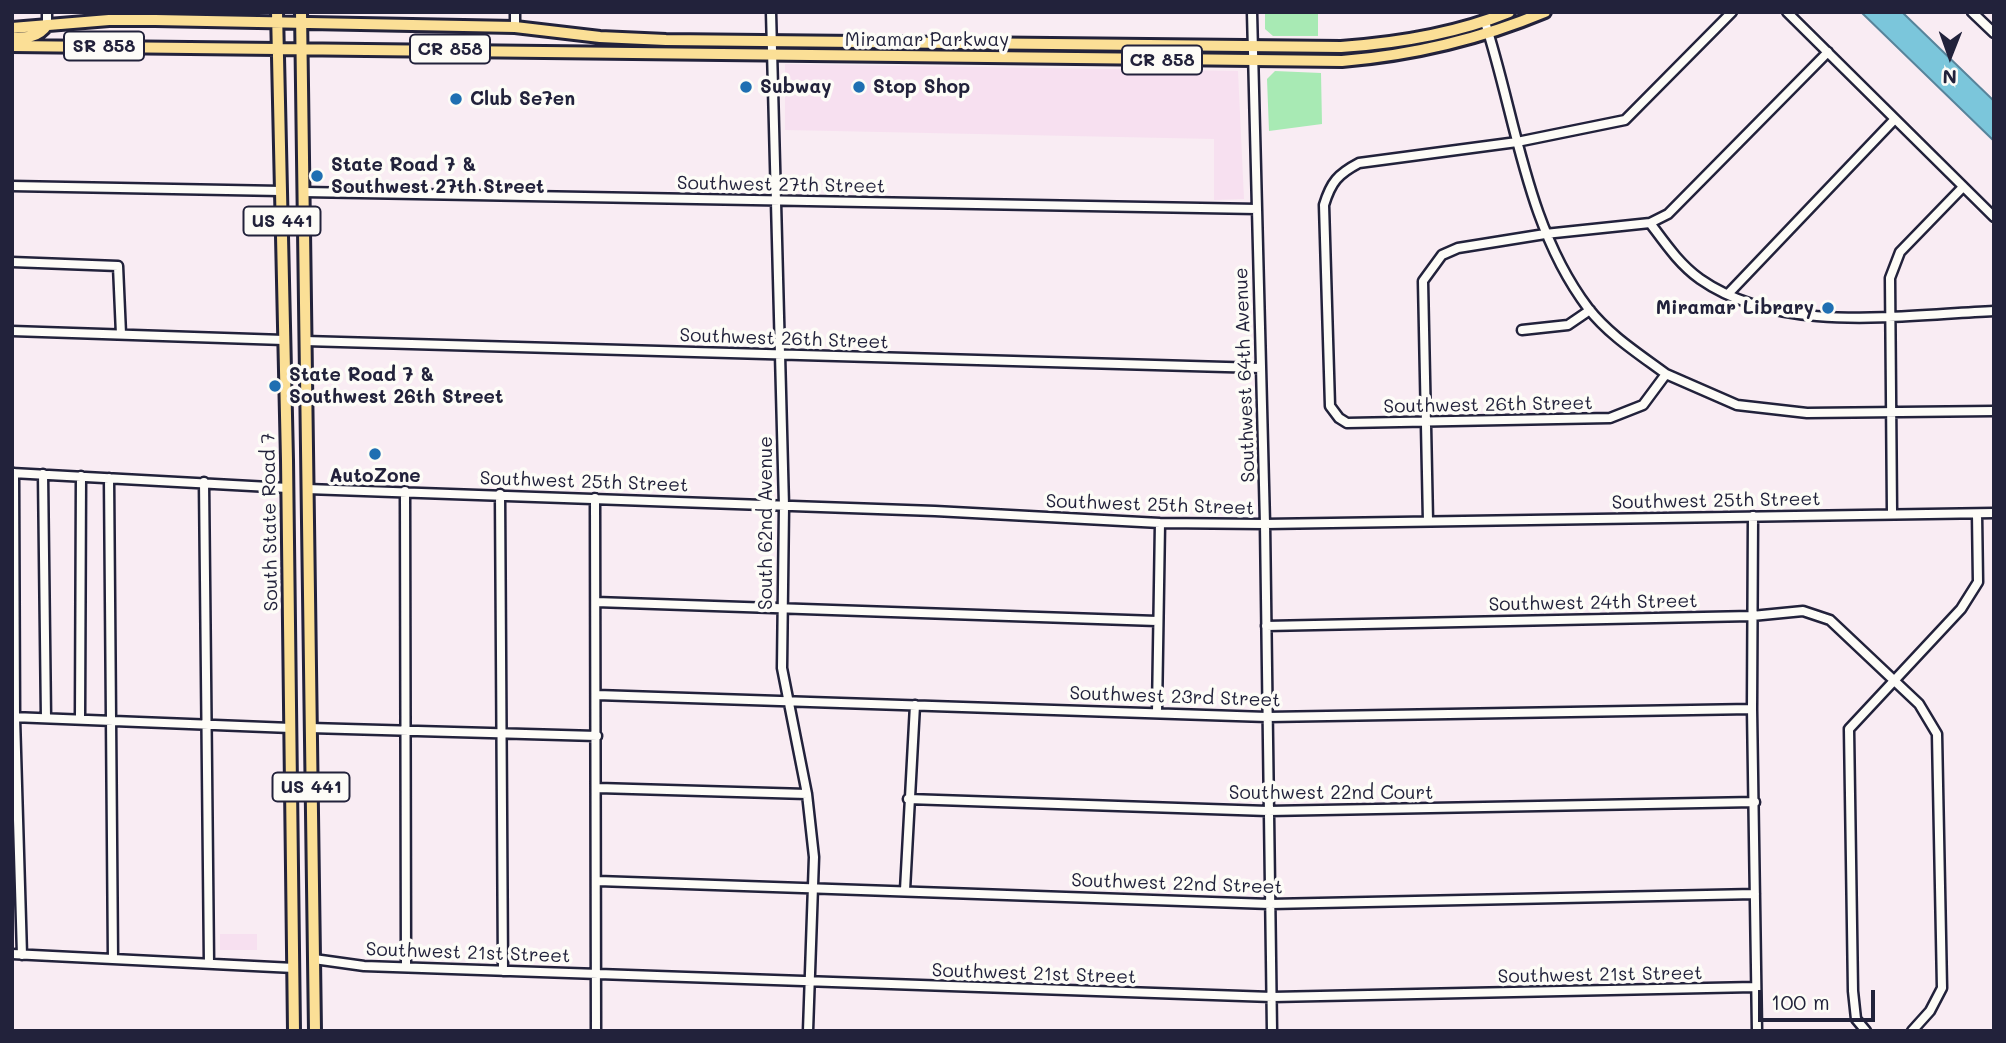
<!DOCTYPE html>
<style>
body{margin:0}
#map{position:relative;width:2006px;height:1043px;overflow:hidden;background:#f9ecf3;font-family:Mali,sans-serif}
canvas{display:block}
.frame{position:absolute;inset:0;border:14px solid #22223b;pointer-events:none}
.north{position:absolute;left:1915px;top:21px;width:70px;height:70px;-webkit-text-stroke:5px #fdfcf7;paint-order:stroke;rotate:181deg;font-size:19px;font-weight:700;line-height:28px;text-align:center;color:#22223b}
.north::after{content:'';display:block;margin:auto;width:24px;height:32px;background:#22223b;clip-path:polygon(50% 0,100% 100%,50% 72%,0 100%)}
.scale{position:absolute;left:1758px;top:990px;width:117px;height:32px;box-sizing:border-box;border:4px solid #22223b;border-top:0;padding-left:9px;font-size:21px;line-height:24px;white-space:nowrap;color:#22223b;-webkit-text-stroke:5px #fdfcf7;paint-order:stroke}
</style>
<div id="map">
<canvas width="2006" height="1043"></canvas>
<div class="frame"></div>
<div class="north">N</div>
<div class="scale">100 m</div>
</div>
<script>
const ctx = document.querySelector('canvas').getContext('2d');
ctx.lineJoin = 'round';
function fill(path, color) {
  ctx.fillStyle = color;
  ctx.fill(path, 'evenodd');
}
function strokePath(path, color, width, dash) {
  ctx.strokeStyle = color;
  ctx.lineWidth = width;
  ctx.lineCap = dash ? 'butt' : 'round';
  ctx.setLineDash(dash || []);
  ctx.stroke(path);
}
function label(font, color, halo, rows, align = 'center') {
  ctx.font = font + ' Mali,sans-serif';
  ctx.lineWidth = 7;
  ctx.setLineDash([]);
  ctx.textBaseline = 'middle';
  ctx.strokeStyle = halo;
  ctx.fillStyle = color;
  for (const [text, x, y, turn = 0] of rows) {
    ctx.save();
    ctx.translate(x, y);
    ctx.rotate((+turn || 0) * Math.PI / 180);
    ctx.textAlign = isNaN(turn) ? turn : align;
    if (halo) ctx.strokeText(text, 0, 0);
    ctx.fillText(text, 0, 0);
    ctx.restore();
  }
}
fill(new Path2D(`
 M785,64L1238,71L1244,199L1214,200V139L785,130Z
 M220,934H257V950H220Z`), '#f7e0f0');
fill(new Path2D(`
 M1265,12H1318V36H1273L1265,29Z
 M1275,71L1321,73L1322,124L1269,131L1267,79Z`), '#a8eab4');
const water = new Path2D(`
 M1861,12H1902L1994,101V141Z`);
fill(water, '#7bc6db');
strokePath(water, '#57849b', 2);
const minor = new Path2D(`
 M47,12V25
 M515,12V27
 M771,12L784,506L782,668L807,794L814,857L808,1031
 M1252,12L1265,524L1272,1031
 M1732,12L1625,120L1517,142L1359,163C1338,174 1331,182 1324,205L1330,406L1339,418L1347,423L1610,418L1643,405L1666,374L1737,405L1807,413L1994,411
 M1787,12L1994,217
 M1972,12L1994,33
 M1485,22C1516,118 1526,226 1588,308C1609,335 1639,354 1666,374
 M12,186L281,191
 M304,192L1257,209
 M1650,223C1665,243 1679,264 1700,279C1780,335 1901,315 1994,311
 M12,262L118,266L121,334
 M1728,294L1894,120
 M1522,330L1568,325L1590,310
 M12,331L284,340
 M305,341L1261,368
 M12,473L288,488
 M14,473L15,718L22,955
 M43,474L46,718
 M109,478L113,959
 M204,482L209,963
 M307,489L935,511L1160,523L1265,524L1994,513
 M405,491L406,967
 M500,494L503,971
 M595,498L596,1031
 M1892,512L1890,278L1900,252L1963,187
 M1753,516L1752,709L1757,1031
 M1428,521L1423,281L1442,255L1458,248L1545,234L1650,223L1668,214L1828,52
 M596,602L1157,621
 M1266,626L1752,616L1803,611L1830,620L1919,704L1937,734L1942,988L1930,1011L1912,1031
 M597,695L1267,717L1752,709
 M1157,712L1160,523
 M12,717L291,728
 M80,719L81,476
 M310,728L597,736
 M598,788L807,794
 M908,799L1268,811L1755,802
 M598,881L1270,904L1755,894
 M905,890L915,705
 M12,954L294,968
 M314,959L364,966L1272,997L1755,987
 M1866,1031L1856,1019L1853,991L1849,729L1961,609L1978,582L1977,514`);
const major = new Path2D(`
 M277,12L287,460L294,1031
 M301,12L315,1031
 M12,28L109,20H155L515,27L600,37L666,40L1341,47C1399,43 1455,34 1509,12
 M12,38C26,38 39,37 47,25
 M12,46L1342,61C1414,55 1478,40 1545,12`);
strokePath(minor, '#22223b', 13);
strokePath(major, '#22223b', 16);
strokePath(minor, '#fdfcf7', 8);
strokePath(major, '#fbdf96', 10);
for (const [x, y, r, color] of [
 [746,87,7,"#1f6fb2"],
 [859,87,7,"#1f6fb2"],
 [456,99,7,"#1f6fb2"],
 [317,176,7,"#1f6fb2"],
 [1828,308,7,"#1f6fb2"],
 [275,386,7,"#1f6fb2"],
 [375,454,7,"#1f6fb2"]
]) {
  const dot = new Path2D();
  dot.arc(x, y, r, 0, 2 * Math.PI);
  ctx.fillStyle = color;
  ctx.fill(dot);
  strokePath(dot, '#fdfcf7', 2.5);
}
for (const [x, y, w] of [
 [104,46,80],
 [450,49,80],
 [1162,60,80],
 [282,221,77],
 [311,787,77]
]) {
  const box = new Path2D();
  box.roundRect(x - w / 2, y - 14.5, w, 29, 5);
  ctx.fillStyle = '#fdfcf7';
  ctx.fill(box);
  strokePath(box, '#22223b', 2);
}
label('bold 18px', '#22223b', null, [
 ["SR 858",104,46],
 ["CR 858",450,49],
 ["CR 858",1162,60],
 ["US 441",282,221],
 ["US 441",311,787]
]);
label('19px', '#22223b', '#fdfcf7', [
 ["Miramar Parkway",927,40],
 ["Southwest 27th Street",781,185,1],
 ["Southwest 26th Street",784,339,2],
 ["Southwest 64th Avenue",1245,375,-92],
 ["Southwest 26th Street",1488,405,-1],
 ["Southwest 25th Street",584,482,2],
 ["Southwest 25th Street",1716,501,-1],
 ["Southwest 25th Street",1150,505,2],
 ["South State Road 7",270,522,-91],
 ["South 62nd Avenue",766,523,-90],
 ["Southwest 24th Street",1593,603,-1],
 ["Southwest 23rd Street",1175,697,2],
 ["Southwest 22nd Court",1331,793],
 ["Southwest 22nd Street",1177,884,2],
 ["Southwest 21st Street",468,953,2],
 ["Southwest 21st Street",1034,974,2],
 ["Southwest 21st Street",1600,975,-1]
]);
label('bold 19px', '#22223b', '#fdfcf7', [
 ["Subway",760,87],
 ["Stop Shop",873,87],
 ["Club Se7en",470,99],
 ["State Road 7 &",331,165],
 ["Southwest 27th Street",331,187],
 ["Miramar Library",1814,308,"right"],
 ["State Road 7 &",289,375],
 ["Southwest 26th Street",289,397],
 ["AutoZone",375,476,"center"]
], 'left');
</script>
